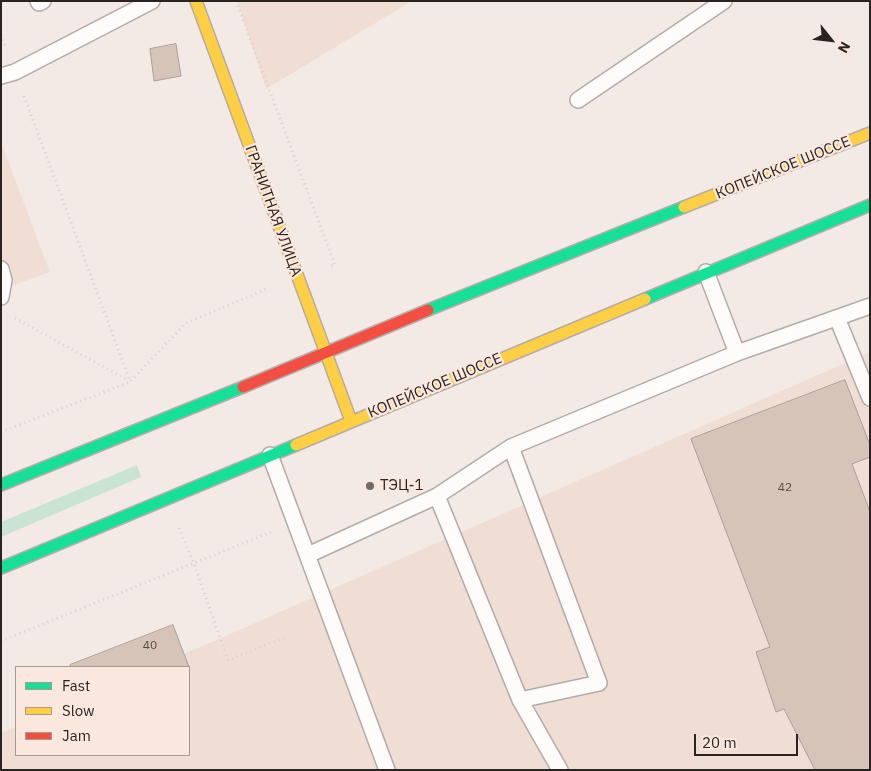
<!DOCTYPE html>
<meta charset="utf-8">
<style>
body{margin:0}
#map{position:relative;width:871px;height:771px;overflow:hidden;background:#f4eae5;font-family:"IBM Plex Sans",sans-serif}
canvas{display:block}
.frame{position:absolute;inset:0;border:2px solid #2a2421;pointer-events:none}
.legend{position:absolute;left:15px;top:666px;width:175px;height:90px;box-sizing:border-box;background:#fae8df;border:1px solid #a79a93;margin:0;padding:6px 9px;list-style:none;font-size:15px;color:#2a2421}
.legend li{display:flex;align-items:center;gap:10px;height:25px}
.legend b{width:25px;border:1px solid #a79a93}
.north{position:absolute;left:806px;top:15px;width:50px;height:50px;-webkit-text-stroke:4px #fae8df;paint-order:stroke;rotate:119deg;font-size:14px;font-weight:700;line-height:20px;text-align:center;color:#2a2421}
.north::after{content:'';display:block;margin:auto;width:18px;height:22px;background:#2a2421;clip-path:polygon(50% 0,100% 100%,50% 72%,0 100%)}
.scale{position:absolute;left:694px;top:734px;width:104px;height:22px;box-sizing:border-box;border:2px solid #2a2421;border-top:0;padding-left:6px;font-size:15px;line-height:18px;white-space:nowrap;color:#2a2421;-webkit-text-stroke:4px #fae8df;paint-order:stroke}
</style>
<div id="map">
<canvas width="871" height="771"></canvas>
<div class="frame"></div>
<ul class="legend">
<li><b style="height:6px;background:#16e098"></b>Fast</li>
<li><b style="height:6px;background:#ffcf43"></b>Slow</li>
<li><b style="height:6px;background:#f24e42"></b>Jam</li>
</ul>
<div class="north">N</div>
<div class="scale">20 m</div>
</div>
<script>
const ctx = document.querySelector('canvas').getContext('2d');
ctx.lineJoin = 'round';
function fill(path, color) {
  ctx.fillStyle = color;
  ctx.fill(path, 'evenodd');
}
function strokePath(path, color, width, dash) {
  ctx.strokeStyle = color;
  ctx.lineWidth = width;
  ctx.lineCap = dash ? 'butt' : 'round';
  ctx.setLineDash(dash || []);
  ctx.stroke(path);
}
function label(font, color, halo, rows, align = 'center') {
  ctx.font = font + ' "IBM Plex Sans",sans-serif';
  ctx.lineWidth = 4.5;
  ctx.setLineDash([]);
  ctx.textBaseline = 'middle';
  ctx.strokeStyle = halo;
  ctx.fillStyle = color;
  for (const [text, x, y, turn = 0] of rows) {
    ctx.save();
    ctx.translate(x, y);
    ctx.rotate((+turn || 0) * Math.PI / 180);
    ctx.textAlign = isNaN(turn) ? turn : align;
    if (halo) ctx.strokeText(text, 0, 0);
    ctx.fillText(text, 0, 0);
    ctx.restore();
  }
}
fill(new Path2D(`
 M237,1H412L266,89Z
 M1,142L50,272L1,290Z
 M870,352V770H1V733L16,727V755H189V667H155Z`), '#f0ded5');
fill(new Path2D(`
 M137,465L141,477L1,537V522Z`), '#cae4d3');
const building = new Path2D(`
 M176,44L181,76L154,81L150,49Z
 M845,380L870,445V457L852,464L870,512V770H815L784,709L776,712L756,652L770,647L691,439Z
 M173,625L189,667H70V665Z`);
fill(building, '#d7c4b9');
strokePath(building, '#a8a09c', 1);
const lane = new Path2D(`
 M38,1L39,3L43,1
 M1,76L15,72L152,1
 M578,100L724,1
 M1,269L4,280L1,297
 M706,272L737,353
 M837,318L870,398
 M511,447L599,683L520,700
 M270,455L387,770
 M437,496L520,700L560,770
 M308,555L437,496L511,447L737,353L870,306`);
const fast = new Path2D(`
 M645,299L870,205
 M428,310L684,207
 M1,485L243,387
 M1,568L296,445`);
const slow = new Path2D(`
 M196,1L326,353
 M684,207L870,133
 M326,353L351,421
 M296,445L645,299`);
const jam = new Path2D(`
 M243,387L428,310`);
strokePath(lane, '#b4aca8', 18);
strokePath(fast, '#b4aca8', 14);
strokePath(slow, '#b4aca8', 14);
strokePath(jam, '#b4aca8', 14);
strokePath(new Path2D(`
 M236,1L335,265L327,267
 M1,35L6,48
 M24,96L130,381
 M15,318L129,381
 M1,432L130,382L186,323L269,288
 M179,528L194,564L228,660L286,637
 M1,641L271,532`), '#d5d1d0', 3, [1, 4]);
strokePath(lane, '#fdfcfb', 15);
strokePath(fast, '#16e098', 11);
strokePath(slow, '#ffcf43', 11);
strokePath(jam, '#f24e42', 11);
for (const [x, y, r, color] of [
 [370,486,5,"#716966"]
]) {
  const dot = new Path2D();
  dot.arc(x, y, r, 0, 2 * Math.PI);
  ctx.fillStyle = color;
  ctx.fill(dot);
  strokePath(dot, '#fae8df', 2);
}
label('12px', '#554c47', null, [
 ["42",785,488],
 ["40",150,646]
]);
label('15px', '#2a2421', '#fae8df', [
 ["КОПЕЙСКОЕ ШОССЕ",783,168,-22],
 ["ГРАНИТНАЯ УЛИЦА",273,211,70],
 ["КОПЕЙСКОЕ ШОССЕ",435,386,-23]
]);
label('15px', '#2a2421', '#fae8df', [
 ["ТЭЦ-1",380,486]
], 'left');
</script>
